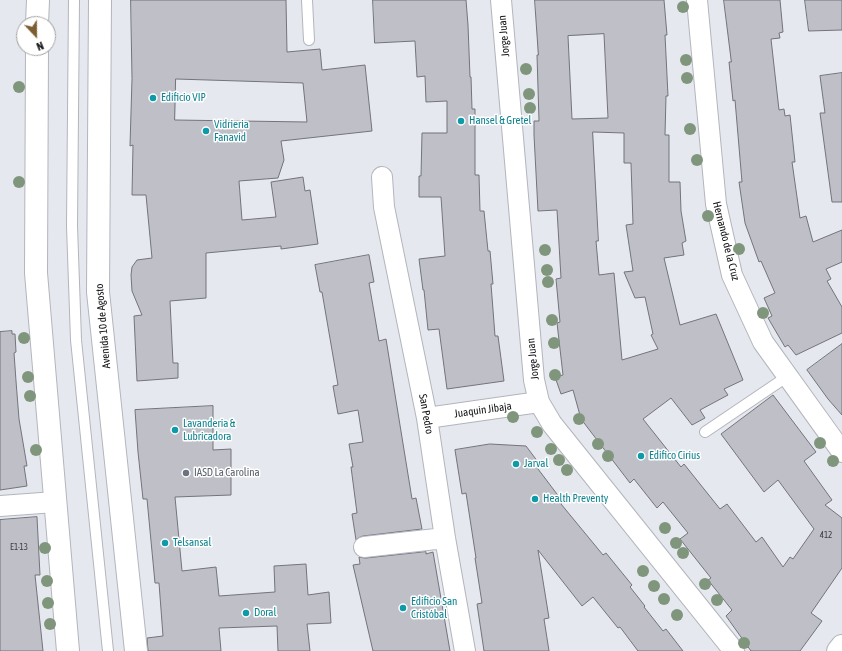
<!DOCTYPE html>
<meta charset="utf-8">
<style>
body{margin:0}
#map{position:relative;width:842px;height:651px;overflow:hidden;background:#e6e8ef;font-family:"Asap Condensed",sans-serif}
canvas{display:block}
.north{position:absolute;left:16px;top:16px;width:40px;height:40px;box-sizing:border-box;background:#fff;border:1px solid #a0a1a1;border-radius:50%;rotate:158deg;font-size:11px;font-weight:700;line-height:16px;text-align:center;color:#121315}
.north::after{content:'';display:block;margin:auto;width:14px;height:18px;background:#7c5e32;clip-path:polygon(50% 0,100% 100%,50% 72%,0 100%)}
</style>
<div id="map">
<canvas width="842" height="651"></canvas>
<div class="north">N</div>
</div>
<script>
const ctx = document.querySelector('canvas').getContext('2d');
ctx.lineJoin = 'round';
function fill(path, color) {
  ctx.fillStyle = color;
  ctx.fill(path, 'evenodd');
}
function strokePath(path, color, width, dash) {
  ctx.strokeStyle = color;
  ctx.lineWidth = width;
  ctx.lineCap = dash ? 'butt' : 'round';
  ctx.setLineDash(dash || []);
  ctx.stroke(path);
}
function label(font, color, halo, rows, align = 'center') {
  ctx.font = font + ' "Asap Condensed",sans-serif';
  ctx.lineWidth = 3;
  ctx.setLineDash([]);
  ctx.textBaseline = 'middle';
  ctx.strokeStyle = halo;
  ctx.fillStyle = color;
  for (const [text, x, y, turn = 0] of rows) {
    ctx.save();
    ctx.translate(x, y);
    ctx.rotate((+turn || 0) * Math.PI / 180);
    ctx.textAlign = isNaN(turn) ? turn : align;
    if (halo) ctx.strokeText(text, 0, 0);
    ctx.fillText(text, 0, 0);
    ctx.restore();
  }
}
const building = new Path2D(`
 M131,0H286L287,52L320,49L322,70L365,65L372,131L281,141L284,160L278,178L239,181L242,220L276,217L271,182L303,177L305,191L310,190L318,244L281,249V246L206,253V298L170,301L173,363H178V378L137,381L134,316L142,315L132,291L131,275L132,267L137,260L152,258L146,195H132L133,145L130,146L132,79ZM176,79L303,83L307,122L175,120Z
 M373,0H466L468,25L470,77H471L472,109H475V175H479L480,211H484L488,251H490L493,284H491L495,336H498L504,381L447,389L439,329L428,330L424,290H423L419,259L445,256L441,197H419V176H421L422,133H447V101L426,102L425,76L417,77L415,41L375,43Z
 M535,0H664L667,35H665L668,96H666L665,135H669V182H680L681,211L686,241L682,243L684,255L664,258L680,325L716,314L743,380L724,389L728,395L700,410L705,418L692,425L671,398L643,419L681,467L684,464L720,509L727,504L756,542L762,537L783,567L790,557L793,559L814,529L778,480L764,492L721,434L773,395L816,452L804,461L832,500L825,505L842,518V568L811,613L822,621L800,651H751L726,616L732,610L708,580L711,578L680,539L688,533L663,502L657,508L634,479L630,483L581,419L573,390L561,394L555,377L563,375L557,323L560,322L556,279L561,278L557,210L538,211L534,135V121H539L537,55H538ZM604,34L608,118L572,119L568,36ZM593,132L624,133V163H631L633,224L626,225L633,271L624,272L635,298L645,297L653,334L651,335L658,349L622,360L614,273L599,275L596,241H598Z
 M724,0H780L783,32L779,33L780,38L771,39L779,110L784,109L785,116L790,115L795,162H792L800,218L806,216L813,242L842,230V262L826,269L831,279L827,281L842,307V333L796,355L788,345L785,347L768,318L772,316L764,298L775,293L761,261L759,262L745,223L739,182H742L735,100L733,101L729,62H731Z
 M805,0H842V30L809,31Z
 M842,73V202H832L820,113H825L820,76Z
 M369,255L374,282L369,283L379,341L386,339L412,499L416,498L422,529L363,536L358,538L356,540L352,514L357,513L351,467H353L349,444L363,442L358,410L338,414L333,386L338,385L322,292H320L315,265Z
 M12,331V334H15L16,352L14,353L16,381L19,419L27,466H24L27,486L0,490V332Z
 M842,344V415L828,399L807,370Z
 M213,406V450L231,449V495L175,497L182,571L216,567L219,596L275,592L274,566L306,564L308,595L329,592L331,623L307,624L310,651H278L277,626L219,628L221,651H148L147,638L163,636L159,583H155L147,499H143L138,452L135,410Z
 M490,444L526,446L538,462L535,465L563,502L561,504L603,555L606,553L632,585L630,587L645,606L644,607L663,631L666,629L683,651H638L620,627L618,628L593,597L582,606L538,550L549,618L544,619L549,651H484L477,604L482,603L475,558H476L466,493L462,494L455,450Z
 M37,517L40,575H35L43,651H0V520Z
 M426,552V554L433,552L450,651H373L353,565L360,564L359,557L365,558Z`);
fill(building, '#bebfc7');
strokePath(building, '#73747b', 1);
const service = new Path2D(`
 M74,0L72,226L76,340L108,651
 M307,0L309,40
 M705,432L788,376`);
const minor = new Path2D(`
 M501,0L534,380L539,402L552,424L734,651
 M697,0L716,204L732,275L763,342L842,452
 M382,177L384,207L427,418L445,538L465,651
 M427,418L539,402
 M0,506L55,502
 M364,547L445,538`);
const secondary = new Path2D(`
 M838,651L842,646`);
const primary = new Path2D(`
 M100,0L98,292L136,651
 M37,24L38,0
 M37,48L36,273L68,651`);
strokePath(service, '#b3b5bc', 12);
strokePath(minor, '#b3b5bc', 22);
strokePath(secondary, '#b3b5bc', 24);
strokePath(primary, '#b3b5bc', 24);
strokePath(service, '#fff', 10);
strokePath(minor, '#fff', 20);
strokePath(secondary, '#fff', 22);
strokePath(primary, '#fff', 22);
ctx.fillStyle = '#80967c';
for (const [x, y] of [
 [683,7],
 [686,60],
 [526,69],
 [687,78],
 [19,87],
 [529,94],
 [530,108],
 [690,129],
 [697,160],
 [19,182],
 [708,216],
 [739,249],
 [545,250],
 [547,270],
 [548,282],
 [763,313],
 [552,320],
 [24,338],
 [554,343],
 [555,375],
 [28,377],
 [30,396],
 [513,417],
 [579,419],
 [537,432],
 [820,443],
 [598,444],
 [551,449],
 [36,450],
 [608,456],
 [559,460],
 [833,461],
 [567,470],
 [665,528],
 [676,543],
 [45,548],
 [683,553],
 [643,571],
 [47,581],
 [705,584],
 [654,586],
 [664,599],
 [717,600],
 [48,603],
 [677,615],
 [50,624],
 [744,643]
]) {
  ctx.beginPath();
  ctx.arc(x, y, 6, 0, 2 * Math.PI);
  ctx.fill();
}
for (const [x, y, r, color] of [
 [153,98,4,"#0f9aa8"],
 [461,121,4,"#0f9aa8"],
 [206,131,4,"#0f9aa8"],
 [175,430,4,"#0f9aa8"],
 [641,456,4,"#0f9aa8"],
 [516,464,4,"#0f9aa8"],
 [186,473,4,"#6b7280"],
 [535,499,4,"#0f9aa8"],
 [165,543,4,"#0f9aa8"],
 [403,608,4,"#0f9aa8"],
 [246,613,4,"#0f9aa8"]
]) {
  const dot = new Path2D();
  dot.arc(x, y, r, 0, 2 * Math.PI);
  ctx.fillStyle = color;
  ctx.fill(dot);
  strokePath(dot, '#fff', 1.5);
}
label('9px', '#3d3e42', null, [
 ["412",826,535],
 ["E1-13",19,547]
]);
label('11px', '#121315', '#fff', [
 ["Jorge Juan",504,36,-95],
 ["Hernando de la Cruz",726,241,76],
 ["Avenida 10 de Agosto",103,326,-95],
 ["Jorge Juan",533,359,-96],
 ["Juaquin Jibaja",483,410,-8],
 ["San Pedro",426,414,80]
]);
label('11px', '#0d838f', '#fff', [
 ["Edificio VIP",161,98],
 ["Hansel & Gretel",469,121],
 ["Vidrieria",214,125],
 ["Fanavid",214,138],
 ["Lavanderia &",183,424],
 ["Lubricadora",183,437],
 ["Edifico Cirius",649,456],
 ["Jarval",524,464],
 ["Health Preventy",543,499],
 ["Telsansal",173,543],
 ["Edificio San",411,602],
 ["Cristóbal",411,615],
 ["Doral",254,613]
], 'left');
label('11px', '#5b616d', '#fff', [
 ["IASD La Carolina",194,473]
], 'left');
</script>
